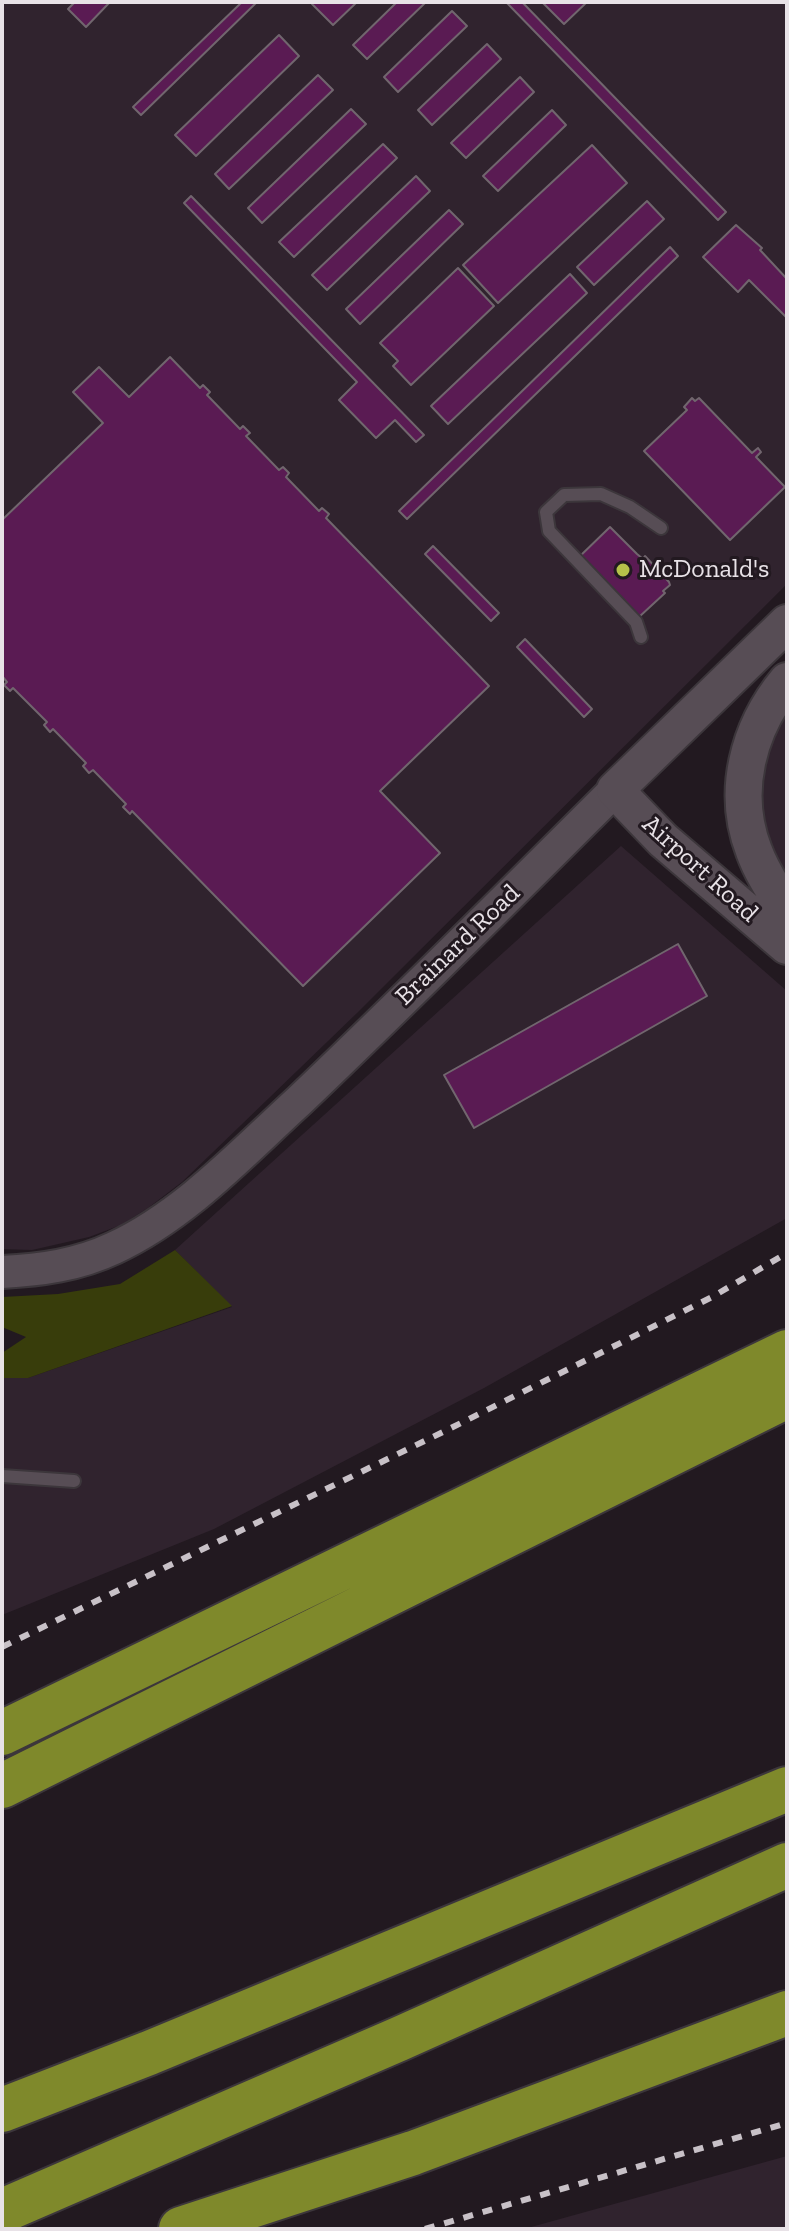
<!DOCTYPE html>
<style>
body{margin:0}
#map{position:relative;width:789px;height:2231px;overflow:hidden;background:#221920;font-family:"Zilla Slab",serif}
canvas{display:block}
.frame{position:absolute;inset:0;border:4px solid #e8e2e7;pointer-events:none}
</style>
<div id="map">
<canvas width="789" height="2231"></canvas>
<div class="frame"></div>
</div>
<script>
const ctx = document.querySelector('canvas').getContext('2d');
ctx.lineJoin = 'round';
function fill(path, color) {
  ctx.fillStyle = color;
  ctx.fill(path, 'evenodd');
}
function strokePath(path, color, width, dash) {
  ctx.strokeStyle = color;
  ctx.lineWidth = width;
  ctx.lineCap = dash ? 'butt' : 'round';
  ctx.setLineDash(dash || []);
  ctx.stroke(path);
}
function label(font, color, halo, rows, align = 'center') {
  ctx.font = font + ' "Zilla Slab",serif';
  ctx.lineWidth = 6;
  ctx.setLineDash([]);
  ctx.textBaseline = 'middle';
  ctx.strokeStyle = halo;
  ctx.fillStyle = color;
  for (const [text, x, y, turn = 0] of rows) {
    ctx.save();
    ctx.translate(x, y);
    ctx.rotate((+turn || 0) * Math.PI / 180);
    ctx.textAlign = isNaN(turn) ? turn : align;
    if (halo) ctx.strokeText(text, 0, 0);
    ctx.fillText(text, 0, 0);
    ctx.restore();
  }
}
fill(new Path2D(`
 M2,2H787V584L357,1013L182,1182L148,1208L121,1225L89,1237L32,1250L2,1249Z
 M787,703V882L759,818L756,768Z
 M621,846L787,991V1218L484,1388L214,1529L2,1615V1378H28L232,1307L175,1250Z
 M787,2156V2229H524Z`), '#30232e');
fill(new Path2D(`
 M175,1250L232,1306L28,1378H2V1353L26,1337L2,1327V1297L58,1294L120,1284Z`), '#383d0b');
const building = new Path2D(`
 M75,2H110L86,27L68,9Z
 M242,2H257L141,115L133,107Z
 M314,2H357L333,25L312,4Z
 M397,2H426L367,59L353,45Z
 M506,2H522L726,212L718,220Z
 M542,2H587L564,24Z
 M452,11L467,26L398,92L384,77Z
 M279,35L299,56L196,156L175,135Z
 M487,44L501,59L432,125L418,110Z
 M318,75L333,90L229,189L215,174Z
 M520,77L534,92L466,158L451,143Z
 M351,109L366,124L262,223L248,208Z
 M552,110L566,125L498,191L483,176Z
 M383,144L397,158L294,257L279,242Z
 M592,145L627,183L498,303L463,265Z
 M416,176L430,191L327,290L312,275Z
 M191,196L424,435L416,442L395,420L376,438L339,400L357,382L184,203Z
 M647,201L664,219L594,285L577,267Z
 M449,210L463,224L360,324L346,309Z
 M736,225L762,248L760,250L787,279V318L749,280L738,292L703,257Z
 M670,247L678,256L407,519L399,511Z
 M458,268L494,306L411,385L393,366L398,361L380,343Z
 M570,274L587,293L448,424L431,406Z
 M170,357L200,388L203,385L210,392L207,395L240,429L243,426L250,433L246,436L279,470L283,467L289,473L286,477L319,511L322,508L329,514L326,518L489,686L380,791L440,853L303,986L132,811L130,814L123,807L126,804L93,770L89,773L83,766L86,763L53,729L50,732L44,725L47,722L13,688L10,691L4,685L7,682L2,676V520L103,423L73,392L99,367L129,397Z
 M692,398L695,401L699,398L752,453L758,448L761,452L756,457L785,487L730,540L644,451L687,410L684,407Z
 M610,527L637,554L643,559L645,556L669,582L670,585L663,591L665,593L639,617L577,559Z
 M433,546L499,613L491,621L425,554Z
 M525,639L592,709L584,717L517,647Z
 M678,944L707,996L474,1128L444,1075Z`);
fill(building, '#5a1b53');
strokePath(building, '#71666e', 2);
const service = new Path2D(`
 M641,637L636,622L549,531L546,512L564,495L601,494L630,507L661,528
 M2,1476L74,1481`);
const tertiary = new Path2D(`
 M2,1272C41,1270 78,1265 114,1248C185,1215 242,1153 299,1101C406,999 511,894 615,790`);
const secondary = new Path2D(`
 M787,623L615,790L663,840L787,946
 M787,681C748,728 731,792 754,851C762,873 775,892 787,911`);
const motorway = new Path2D(`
 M2,1733L787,1352
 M2,1786L787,1396
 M2,2110L149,2053L787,1789
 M2,2211L399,2039L787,1865
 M181,2229L413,2153L787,2013`);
strokePath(service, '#3c363b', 16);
strokePath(tertiary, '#3c363b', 36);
strokePath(secondary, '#3c363b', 40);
strokePath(motorway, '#3c363b', 48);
strokePath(service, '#574d55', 12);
strokePath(tertiary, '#574d55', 32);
strokePath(secondary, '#574d55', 36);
strokePath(motorway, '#7f892b', 44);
strokePath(new Path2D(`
 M2,1647L445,1431L712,1297L787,1253
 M425,2229L787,2123`), '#c8c1c7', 6, [10, 10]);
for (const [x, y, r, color] of [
 [623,570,8,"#b5c24a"]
]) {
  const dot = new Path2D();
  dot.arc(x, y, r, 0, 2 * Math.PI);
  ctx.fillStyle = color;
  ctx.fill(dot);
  strokePath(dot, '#221920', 3);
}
label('26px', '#e8e2e7', '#221920', [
 ["McDonald's",639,570]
], 'left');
label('26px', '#e8e2e7', '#221920', [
 ["Airport Road",700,869,42],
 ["Brainard Road",458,945,-44]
]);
</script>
